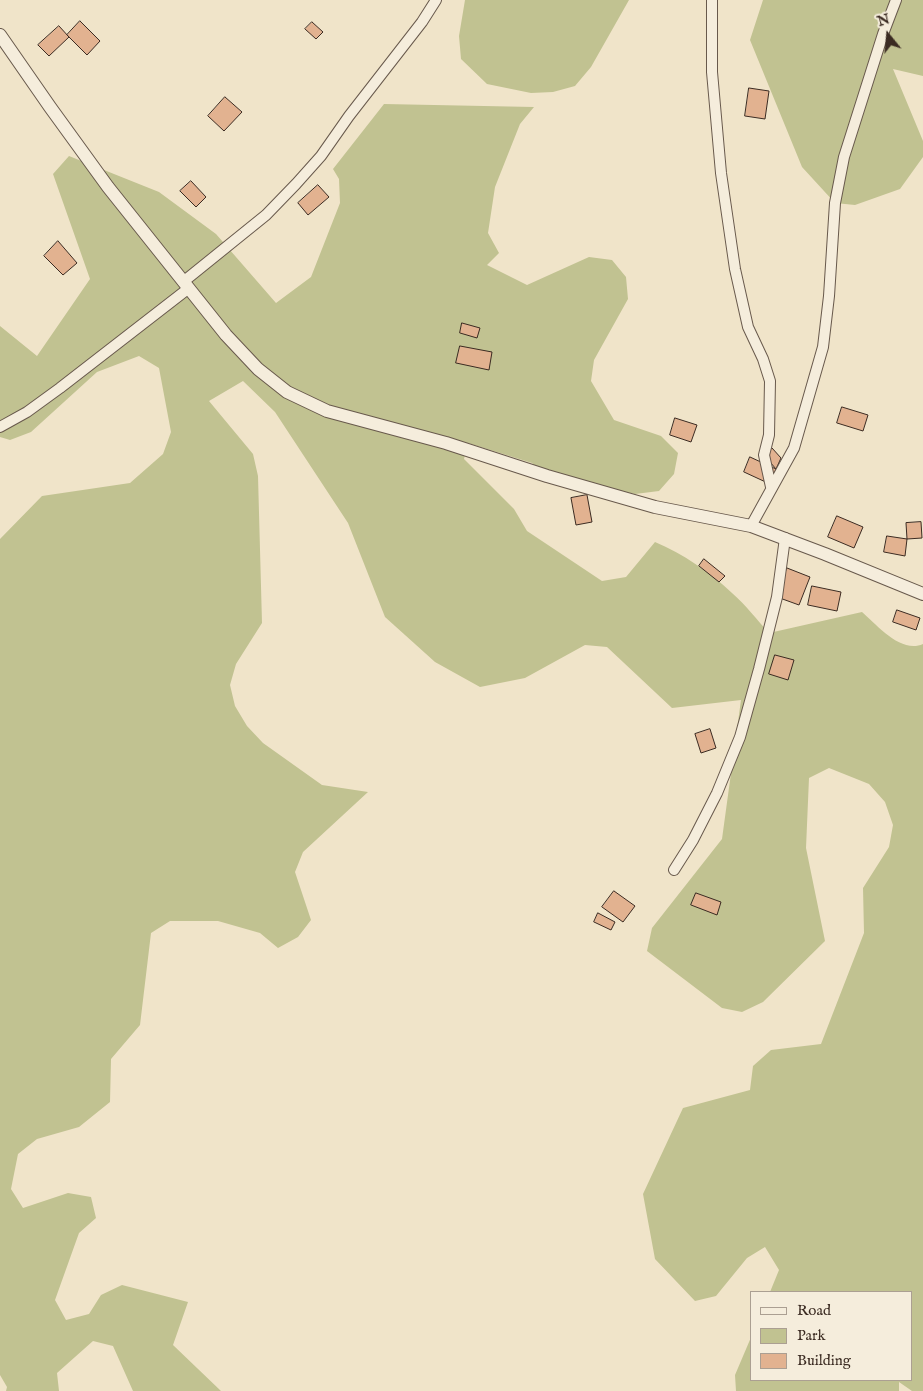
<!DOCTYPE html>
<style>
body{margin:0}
#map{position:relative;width:923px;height:1391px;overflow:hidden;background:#f0e4c9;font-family:"IM FELL English",serif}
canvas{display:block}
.legend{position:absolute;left:750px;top:1291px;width:162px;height:90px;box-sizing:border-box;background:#f5eddc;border:1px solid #ab9f92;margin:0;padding:6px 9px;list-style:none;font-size:15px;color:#3b2b22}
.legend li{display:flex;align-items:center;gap:10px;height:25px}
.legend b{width:25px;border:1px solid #ab9f92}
.north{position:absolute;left:863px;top:10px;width:50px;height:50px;-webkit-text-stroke:4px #f5eddc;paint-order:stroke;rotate:343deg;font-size:14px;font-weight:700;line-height:20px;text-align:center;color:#3b2b22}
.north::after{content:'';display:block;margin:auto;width:18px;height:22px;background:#3b2b22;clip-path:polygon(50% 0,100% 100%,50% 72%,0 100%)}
</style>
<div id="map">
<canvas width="923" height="1391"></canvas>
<ul class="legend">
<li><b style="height:6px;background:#f5eddc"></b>Road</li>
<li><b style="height:14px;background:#c1c291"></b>Park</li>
<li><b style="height:14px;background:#e2b290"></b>Building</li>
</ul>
<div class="north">N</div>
</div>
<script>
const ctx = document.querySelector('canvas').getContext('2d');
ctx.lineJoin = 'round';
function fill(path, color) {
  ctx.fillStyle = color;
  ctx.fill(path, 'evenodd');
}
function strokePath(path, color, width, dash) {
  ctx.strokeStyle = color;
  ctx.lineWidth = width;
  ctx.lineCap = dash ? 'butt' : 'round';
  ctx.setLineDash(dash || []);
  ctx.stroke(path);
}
fill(new Path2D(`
 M465,0H629L591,67L575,86L553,92L531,93L487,84L461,59L459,36Z
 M763,0H923V76L893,69L923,141V157L900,189L855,205L835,203L802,167L750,40Z
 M384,104L534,107L520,124L495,187L488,233L499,253L487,265L527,285L589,257L612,260L626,277L628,299L594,360L591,381L614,420L661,436L678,453L674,474L659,491L635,494L547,476L532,463L468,443L464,459L514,509L527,531L602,581L626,577L655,542C683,554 710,572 732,593C746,605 757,620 769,633L862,612C877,625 901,654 923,644V1391H912L899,1382V1391H736L735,1375L752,1335V1380H912V1292H770L779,1270L765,1247L747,1258L716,1296L695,1301L655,1259L643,1194L683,1108L750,1090L753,1066L771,1050L821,1044L864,933L863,888L889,847L893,825L885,802L869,784L829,768L809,778L806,848L825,941L763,1002L742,1012L722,1008L647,951L652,928L722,839L741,700L672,708L607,647L585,645L525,678L480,687L435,662L385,617L348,523L275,412L243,381L209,401L253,454L258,476L262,623L236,664L230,685L235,706L247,726L263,743L322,785L368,792L303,852L295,872L311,920L298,937L278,948L260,933L218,921H170L151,933L140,1025L111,1059L110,1102L79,1127L37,1139L18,1154L11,1189L23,1208L68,1193L91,1197L96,1218L79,1233L55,1300L66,1320L89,1314L101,1295L122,1285L188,1302L173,1345L221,1391H133L113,1346L93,1341L57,1373L59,1391H6L7,1387L0,1375V539L42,496L130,483L163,454L171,432L159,368L139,356L97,372L31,432L10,440L0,437V326L37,356L90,279L53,174L69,156L159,192L216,234L276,303L311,277L340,203L339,179L333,169Z`), '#c1c291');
const building = new Path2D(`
 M80,21L100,41L87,55L67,35Z
 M312,22L323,32L316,39L305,29Z
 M59,26L69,37L49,56L38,45Z
 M749,88L769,91L765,119L745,116Z
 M225,97L242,112L224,131L208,116Z
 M191,181L206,197L196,207L180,191Z
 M318,185L329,197L308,215L298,203Z
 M58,241L77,263L63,275L44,256Z
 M462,323L480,328L477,338L460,333Z
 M460,346L492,352L489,370L456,363Z
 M842,407L868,415L863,431L837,423Z
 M675,418L697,425L691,442L670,435Z
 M772,448L781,458L776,469L764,455Z
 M750,457L776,469L770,484L744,472Z
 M587,495L592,522L576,525L571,498Z
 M837,516L863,527L854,548L828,537Z
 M921,522L922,538L907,539L906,523Z
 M887,536L907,539L905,556L884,552Z
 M704,559L725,576L719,582L699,566Z
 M787,568L810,577L799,605L777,597Z
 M812,586L841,592L837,611L808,605Z
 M897,610L920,618L916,630L893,622Z
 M775,655L794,660L788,680L769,674Z
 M710,729L716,748L701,753L695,734Z
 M614,891L635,906L623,922L602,907Z
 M696,893L721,902L717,915L691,905Z
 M598,913L615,922L611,930L594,922Z`);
fill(building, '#e2b290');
strokePath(building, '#3b2b22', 1);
const minor = new Path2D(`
 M712,0V72L721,173L735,269L748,327L763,359L770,381L769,435L764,455L771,487
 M183,282L266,215L296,184L321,156L349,116L422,22L436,0
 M0,427L27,412L60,388L189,288
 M751,526L794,448L823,347L829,296L835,203L844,157L883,34L896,0
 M674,870L693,840L717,793L740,737L759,669L777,597L785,538`);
const tertiary = new Path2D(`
 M0,35L50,107L108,187L226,335L258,369L287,392L327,411L446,443L547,476L655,507L751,526L825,554L923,594`);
strokePath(minor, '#68594c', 12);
strokePath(tertiary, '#68594c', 14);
strokePath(minor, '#f5eddc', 10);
strokePath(tertiary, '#f5eddc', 12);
</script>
